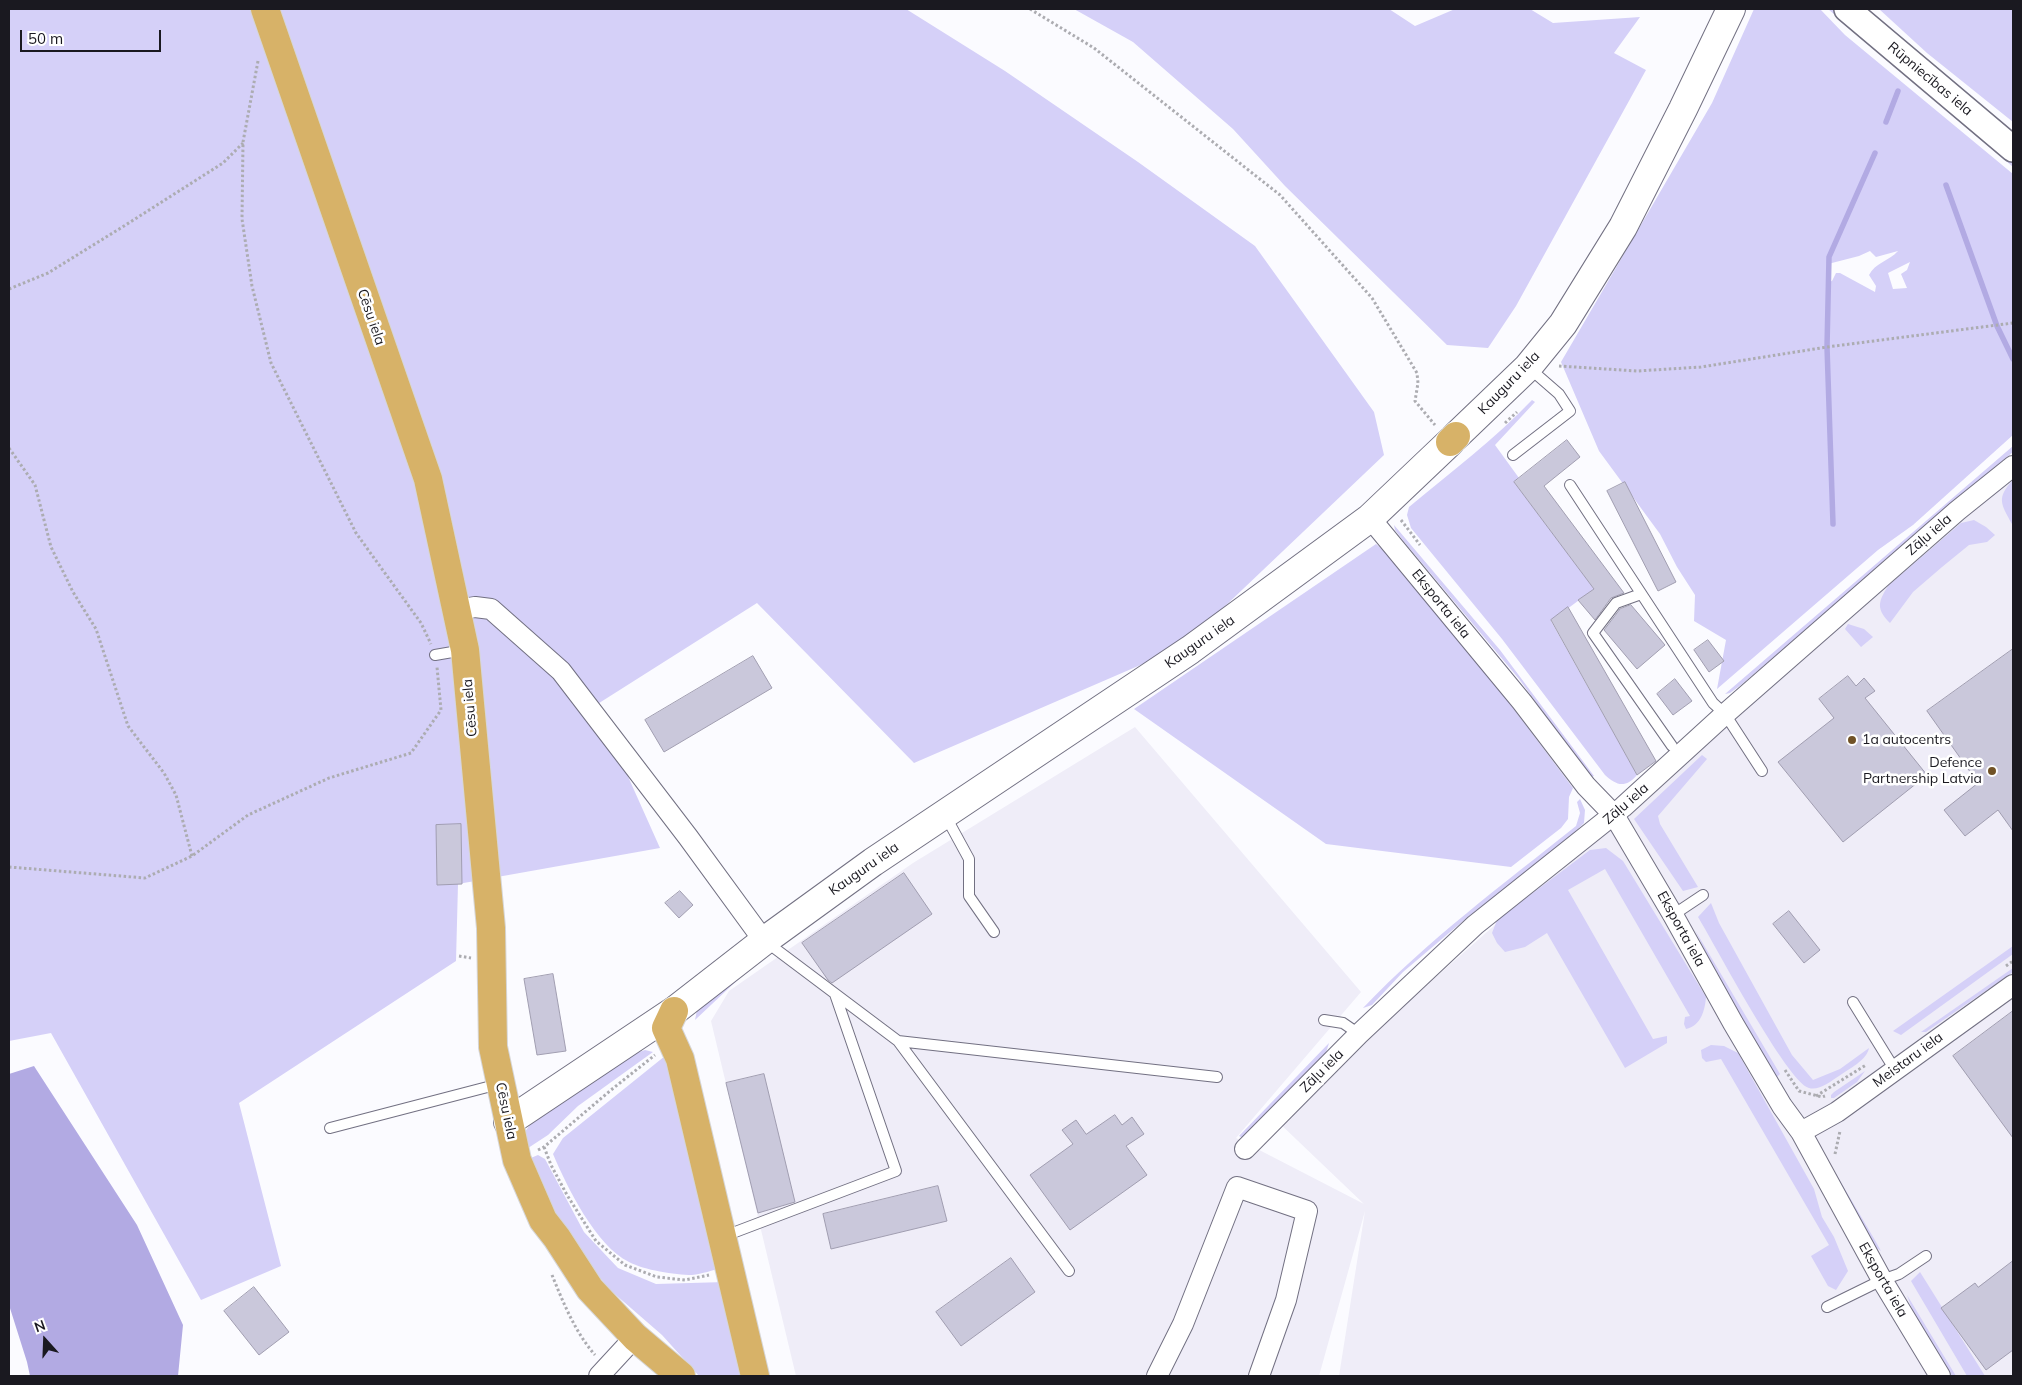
<!DOCTYPE html>
<meta charset="utf-8">
<style>
body{margin:0}
#map{position:relative;width:2022px;height:1385px;overflow:hidden;background:#fbfbff;font-family:Mulish,sans-serif}
canvas{display:block}
.frame{position:absolute;inset:0;border:10px solid #1a1920;pointer-events:none}
.north{position:absolute;left:20px;top:1315px;width:50px;height:50px;-webkit-text-stroke:4px #fff;paint-order:stroke;rotate:340deg;font-size:14px;font-weight:700;line-height:20px;text-align:center;color:#1a1920}
.north::after{content:'';display:block;margin:auto;width:18px;height:22px;background:#1a1920;clip-path:polygon(50% 0,100% 100%,50% 72%,0 100%)}
.scale{position:absolute;left:20px;top:30px;width:141px;height:22px;box-sizing:border-box;border:2px solid #1a1920;border-top:0;padding-left:6px;font-size:15px;line-height:18px;white-space:nowrap;color:#1a1920;-webkit-text-stroke:4px #fff;paint-order:stroke}
</style>
<div id="map">
<canvas width="2022" height="1385"></canvas>
<div class="frame"></div>
<div class="north">N</div>
<div class="scale">50 m</div>
</div>
<script>
const ctx = document.querySelector('canvas').getContext('2d');
ctx.lineJoin = 'round';
function fill(path, color) {
  ctx.fillStyle = color;
  ctx.fill(path, 'evenodd');
}
function strokePath(path, color, width, dash) {
  ctx.strokeStyle = color;
  ctx.lineWidth = width;
  ctx.lineCap = dash ? 'butt' : 'round';
  ctx.setLineDash(dash || []);
  ctx.stroke(path);
}
function label(font, color, halo, rows, align = 'center') {
  ctx.font = font + ' Mulish,sans-serif';
  ctx.lineWidth = 5;
  ctx.setLineDash([]);
  ctx.textBaseline = 'middle';
  ctx.strokeStyle = halo;
  ctx.fillStyle = color;
  for (const [text, x, y, turn = 0] of rows) {
    ctx.save();
    ctx.translate(x, y);
    ctx.rotate((+turn || 0) * Math.PI / 180);
    ctx.textAlign = isNaN(turn) ? turn : align;
    if (halo) ctx.strokeText(text, 0, 0);
    ctx.fillText(text, 0, 0);
    ctx.restore();
  }
}
fill(new Path2D(`
 M2013,468V1376H1339L1365,1211L1319,1376H1076L1074,1375L1073,1376H796L711,1021L729,991L913,863L1135,727L1361,992L1236,1138L1364,1204L1275,1119Z`), '#efedf8');
fill(new Path2D(`
 M9,9H906L1005,71L1138,162L1255,246L1374,412L1384,455L1182,647L914,763L757,603L596,705L660,848L458,884L456,961L239,1103L281,1266L201,1300L51,1033L9,1041Z
 M1074,9H1389L1415,26L1455,9H1530L1553,23L1640,17L1614,53L1646,70L1516,306L1488,348L1447,345L1285,186L1233,129L1133,42Z
 M1754,9H1820L1845,35L2013,174V435L1913,525L1878,550L1717,689L1726,640L1694,621L1695,595L1677,567L1660,534L1599,451L1561,362L1712,103ZM1870,251L1876,257L1898,251C1889,261 1875,263 1869,275L1876,286L1875,292L1840,273H1836L1832,281L1827,282L1828,264L1859,256ZM1910,262L1907,270L1901,274L1907,288L1893,289L1888,273Z
 M1828,9H1833L2013,161V167Z
 M1879,9H2013V122L1927,53Z
 M1532,400L1535,402L1495,445L1519,478L1514,482L1520,490L1594,589L1551,621L1637,775C1625,789 1616,785 1605,775L1502,639L1411,528L1407,515L1409,507C1451,472 1495,439 1532,400Z
 M2013,446V452L1741,685L1730,693L1725,694Z
 M2013,480V523L2012,524C2001,504 1996,498 2013,480Z
 M1974,520L1986,527L1995,535L1987,542L1969,545L1942,567L1913,592L1890,623C1876,609 1878,602 1888,586L1961,523Z
 M1394,525L1500,650L1594,776L1590,777L1519,679L1405,543L1395,530Z
 M1376,544L1387,553L1486,672L1573,788L1569,797L1568,819L1561,828L1511,867L1326,844L1134,709Z
 M1848,624L1864,629L1873,637L1861,647L1845,629Z
 M1702,755L1707,759L1658,816L1660,824L1698,887L1683,891L1634,819Z
 M1580,799L1585,810L1584,823L1567,840L1469,916L1403,972L1372,1005L1363,1008C1428,940 1502,885 1576,826L1580,813L1577,802Z
 M1606,848L1623,861L1706,997C1705,1010 1701,1026 1686,1029L1684,1024L1685,1017L1690,1016L1605,869L1568,890L1653,1039L1667,1036V1043L1625,1068L1547,933L1525,947L1505,952L1497,943L1492,933L1497,920L1590,850Z
 M1711,903L1719,923L1792,1055L1813,1080L1840,1069L1869,1048C1867,1060 1849,1069 1839,1076C1831,1081 1819,1091 1809,1088C1787,1082 1714,943 1698,917Z
 M1695,930L1780,1074L1776,1078L1707,955Z
 M2013,946V954L1901,1035L1893,1031Z
 M762,957L695,1020L697,1010Z
 M2013,968V972L1926,1032H1921Z
 M1329,1043L1325,1056L1243,1138L1239,1136Z
 M1711,1045L1724,1046L1738,1053L1814,1189L1822,1217L1834,1237L1848,1271L1836,1290L1828,1286L1811,1256L1829,1245L1721,1059L1706,1062L1702,1058L1701,1050Z
 M645,1050L653,1052L578,1106L548,1135L522,1152L524,1133L537,1115L573,1096L627,1056Z
 M665,1056L673,1063L722,1268C713,1270 702,1274 692,1275C675,1275 644,1270 629,1262C596,1246 567,1187 553,1154L563,1138Z
 M1865,1071L1857,1082L1834,1098H1831V1095L1834,1092Z
 M538,1155L545,1159L584,1232L618,1268L656,1284L725,1282L747,1376H699L662,1335L609,1289L565,1233L526,1160Z
 M1836,1174L1876,1242L1881,1251L1874,1246L1833,1176Z
 M1920,1272L1985,1376H1967L1911,1281Z
 M1907,1295L1956,1376H1951C1935,1351 1916,1324 1907,1295Z`), '#d5d0f8');
fill(new Path2D(`
 M34,1066L137,1225L183,1325L178,1376H30L27,1362L9,1305V1074Z`), '#b2aae3');
strokePath(new Path2D(`
 M1886,122L1898,91
 M1946,185L1997,326L2013,359
 M1833,524L1827,347L1829,257L1875,153`), '#b2aae3', 5.5);
const building = new Path2D(`
 M1567,440L1580,457L1544,486L1624,593L1611,598L1595,620L1578,600L1594,589L1514,482Z
 M1625,482L1676,582L1658,591L1607,491Z
 M1631,605L1665,645L1637,669L1604,630L1620,609Z
 M1568,607L1656,761L1637,775L1551,620Z
 M1708,640L1724,661L1709,672L1694,650Z
 M2013,649V831L1998,810L1965,836L1944,810L1978,783L1927,711Z
 M753,656L772,688L664,752L645,720Z
 M1848,676L1856,686L1864,678L1875,691L1865,698L1927,775L1843,842L1778,762L1834,718L1819,699Z
 M1675,679L1692,701L1673,715L1657,694Z
 M461,824L462,884L437,885L436,825Z
 M904,873L932,914L832,983L828,980L802,943Z
 M680,891L693,905L679,918L665,903Z
 M1789,911L1820,950L1804,963L1773,924Z
 M553,974L566,1051L537,1055L524,979Z
 M2013,1011V1138L1953,1056Z
 M764,1074L795,1202L758,1213L726,1083Z
 M1115,1115L1122,1125L1132,1117L1144,1134L1126,1146L1147,1175L1070,1230L1030,1175L1073,1144L1062,1130L1076,1120L1086,1134Z
 M938,1186L947,1221L831,1249L823,1214Z
 M1011,1258L1035,1292L961,1346L936,1312Z
 M2013,1261V1350L1986,1370L1941,1308L1975,1283L1978,1287Z
 M254,1287L289,1332L259,1355L224,1311Z`);
fill(building, '#cac8db');
strokePath(building, '#a19eb1', 1);
const service = new Path2D(`
 M1513,455L1570,411L1559,394L1528,367
 M1570,485L1713,703L1725,714L1762,771
 M1641,594L1616,603L1593,633L1672,746
 M435,655L464,650
 M945,815L969,859V896L994,932
 M1673,915L1703,895
 M765,941L898,1041L1217,1077
 M1853,1002L1895,1070
 M1324,1020L1343,1023L1359,1034
 M898,1041L1069,1271
 M330,1128L499,1084
 M722,1237L896,1171L835,994
 M1827,1307L1882,1280L1899,1274L1926,1256`);
const minor = new Path2D(`
 M1370,518L1522,702L1586,786L1614,815L1673,915L1733,1023L1782,1106L1801,1132L1882,1280L1940,1376
 M456,610L475,607L491,609L561,671L688,837L764,941
 M1801,1132L1837,1112L2013,985
 M1245,1149L1359,1034L1475,925L1623,807L1725,714L1957,511L2013,466
 M599,1376L635,1337
 M1157,1376L1183,1324L1237,1187L1307,1211L1286,1300L1259,1376`);
const tertiary = new Path2D(`
 M1847,9L2013,149`);
const secondary = new Path2D(`
 M1456,436L1528,367L1563,324L1623,227L1683,109L1731,9
 M508,1122L674,1011L764,941L873,862L1190,650L1370,518L1450,442`);
const primary = new Path2D(`
 M265,9L428,479L465,650L491,928L493,1047L517,1160L543,1220L557,1238L590,1289L635,1337L681,1376
 M1450,442L1456,436
 M674,1011L666,1028L680,1059L755,1376`);
strokePath(service, '#727082', 12);
strokePath(minor, '#727082', 22);
strokePath(tertiary, '#727082', 28);
strokePath(secondary, '#727082', 30);
strokePath(primary, '#d6d6d7', 30);
strokePath(new Path2D(`
 M1030,9L1094,48L1280,195L1372,298L1417,373L1418,383L1415,401L1435,425
 M258,61L243,142L242,219L252,286L271,363L356,533L421,623L431,644
 M9,289L48,273L124,226L223,163L243,143
 M1559,366L1637,371L1701,367L1827,347L2013,323
 M1505,423L1517,412
 M9,448L35,485L51,547L73,592L96,629L128,726L164,773L176,795L192,856
 M1401,520L1420,545
 M9,867L145,878L192,856L248,815L329,778L411,753L441,710L437,667
 M459,956L471,958
 M2006,966L2013,961
 M1785,1070L1799,1091L1822,1097L1825,1096
 M1816,1096L1866,1065
 M544,1147L551,1165L567,1195L596,1241L625,1265L657,1277L685,1280L709,1275
 M538,1150L544,1147L611,1090L655,1055
 M1835,1154L1840,1131
 M552,1275C563,1302 575,1332 595,1355`), '#acacb1', 3, [2.5, 2.5]);
strokePath(service, '#fff', 10);
strokePath(minor, '#fff', 20);
strokePath(tertiary, '#fff', 25);
strokePath(secondary, '#fff', 28);
strokePath(primary, '#d7b268', 28);
for (const [x, y, r, color] of [
 [1852,740,5,"#705226"],
 [1992,771,5,"#705226"]
]) {
  const dot = new Path2D();
  dot.arc(x, y, r, 0, 2 * Math.PI);
  ctx.fillStyle = color;
  ctx.fill(dot);
  strokePath(dot, '#fff', 2);
}
label('14px', '#1a1920', '#fff', [
 ["Rūpniecības iela",1930,79,40],
 ["Cēsu iela",371,317,71],
 ["Kauguru iela",1509,383,-46],
 ["Zāļu iela",1929,535,-41],
 ["Eksporta iela",1441,604,51],
 ["Kauguru iela",1200,642,-35],
 ["Cēsu iela",470,708,-95],
 ["Zāļu iela",1626,804,-41],
 ["Kauguru iela",864,869,-35],
 ["Eksporta iela",1681,929,61],
 ["Meistaru iela",1908,1060,-36],
 ["Zāļu iela",1322,1071,-45],
 ["Cēsu iela",506,1111,78],
 ["Eksporta iela",1883,1280,60]
]);
label('14px', '#1a1920', '#fff', [
 ["1a autocentrs",1862,740],
 ["Defence",1982,763,"right"],
 ["Partnership Latvia",1982,779,"right"]
], 'left');
</script>
